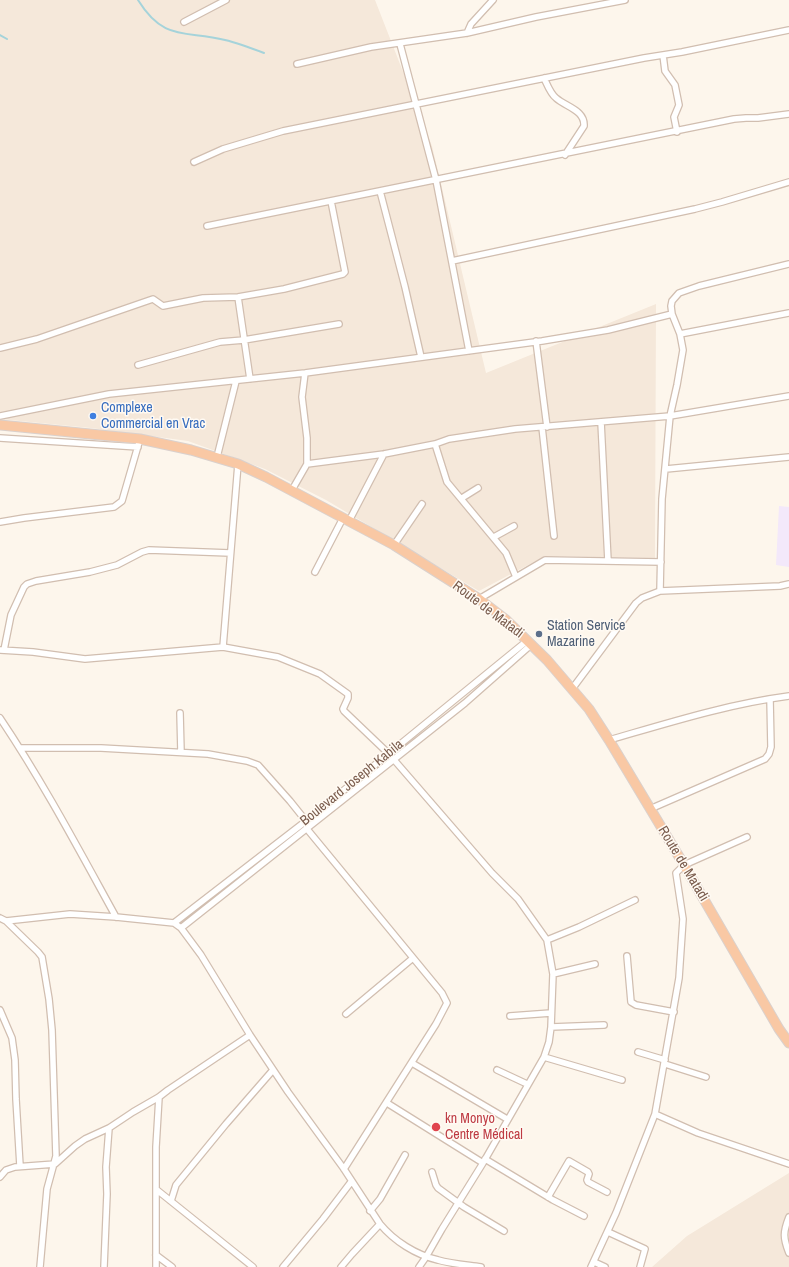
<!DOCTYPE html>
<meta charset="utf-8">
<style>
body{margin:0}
canvas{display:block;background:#fdf6ec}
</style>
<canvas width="789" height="1267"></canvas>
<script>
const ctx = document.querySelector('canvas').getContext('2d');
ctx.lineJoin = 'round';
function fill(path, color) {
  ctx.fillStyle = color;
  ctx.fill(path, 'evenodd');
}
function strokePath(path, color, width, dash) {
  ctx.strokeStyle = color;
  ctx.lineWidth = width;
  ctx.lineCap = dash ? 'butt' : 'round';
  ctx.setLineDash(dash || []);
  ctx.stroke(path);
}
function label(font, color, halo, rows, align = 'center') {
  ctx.font = font + ' "Archivo Narrow",sans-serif';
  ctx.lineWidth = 3;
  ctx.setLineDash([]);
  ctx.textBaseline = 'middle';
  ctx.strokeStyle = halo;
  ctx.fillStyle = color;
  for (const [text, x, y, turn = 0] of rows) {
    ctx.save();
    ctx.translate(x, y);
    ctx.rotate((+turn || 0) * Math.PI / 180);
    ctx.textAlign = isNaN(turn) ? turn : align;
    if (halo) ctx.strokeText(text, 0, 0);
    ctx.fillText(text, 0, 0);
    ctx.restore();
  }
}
fill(new Path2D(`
 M0,0H375L432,146L486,373L656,304L655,558L545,556L479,591L326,500L265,469L188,441L91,428L0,419Z
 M789,1173V1267H652L687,1236Z`), '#f5e8da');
fill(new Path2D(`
 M779,506L789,507V567L776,565Z`), '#f3e8fa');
strokePath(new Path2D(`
 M138,0C164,42 185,30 225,40C238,43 251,48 264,53
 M0,35L7,39`), '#a5d3da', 2);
const minor = new Path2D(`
 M184,22L226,0
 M467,33L471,24L493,0
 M400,44L436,180L469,351
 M663,55L665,71L675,85L679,105L674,117L677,132
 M297,64L371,47L467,33L536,17L625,0
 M544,78C547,84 550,93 556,98C566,107 585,110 584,126L565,155
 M194,162L223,149L283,131L644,58L682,52L789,30
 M380,191L405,287L421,357
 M207,226L734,119L746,118H758L789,114
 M452,261L695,209L722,202L789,182
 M238,297L250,379
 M680,334L789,313
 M536,341L547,427
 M0,348L37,339L150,300L153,299L163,306L203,298L238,297L284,289L343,274L345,272L331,201
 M138,365L220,342L244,340L339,324
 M0,416L109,394L305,373L542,341L608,330L672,314
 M601,422L608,561
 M542,427L554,536
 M0,438L138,447
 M435,444L447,482L506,553L516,577
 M217,457L236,381
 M307,464L384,454L435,444L449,439L515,429L670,416L789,396
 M666,469L789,457
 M292,490L307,464V438L302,397L305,373
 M462,498L478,488
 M349,521L384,454
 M0,522L24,518L114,507L122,501L140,439
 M494,537L514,526
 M394,545L422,504
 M315,572L343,518
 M660,591L780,586L789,584
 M479,599L545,560L661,562
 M223,647L238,464
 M0,650L33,652L85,659L223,647L278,657L320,674L348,694V698L343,709L344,711L389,754L492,873L518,899L547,940L553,974L551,1027L549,1042L544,1057L483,1163L442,1229L426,1257L419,1267
 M4,650L11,615L24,587L27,584L36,581L90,572L117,565L142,552L149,550L230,553
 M572,689L636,603L642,598L660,591L662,499L670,416L677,385L683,350L680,334L672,314L671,306L672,301L679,293L699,286L789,264
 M180,713L181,752
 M0,718C43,782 79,850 116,917
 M609,740C668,723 728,704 789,696
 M20,748H101L208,754L247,761L258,765L290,801L306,821L307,829L442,993L447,1003L436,1024L344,1169
 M650,809L765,759L769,754L771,747L770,699
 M0,918L6,921L70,914L116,917L174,923L181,928L201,955L250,1035L288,1092L344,1169L380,1224C394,1241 416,1255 438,1260C452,1264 467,1265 481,1267
 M6,921L38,952L42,957L49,999L52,1030L56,1156L47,1189L40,1267
 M174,923L306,821L528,640
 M181,928L465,703L532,644
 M547,940L579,927L635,900
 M627,956L631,1002L636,1005L674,1012
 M553,974L595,964
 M0,1010L12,1038L15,1060L16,1099L20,1166
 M346,1014L413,958
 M510,1016L551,1013
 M551,1027L604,1025
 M638,1052L665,1060
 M544,1057L622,1080
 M412,1063L507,1119
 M665,1064L706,1077
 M497,1070L527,1084
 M387,1103L483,1163
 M655,1114L698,1133L789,1164
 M485,1159L553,1200L584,1216
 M432,1172L436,1185L438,1188L464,1207L504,1231
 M0,1177L6,1170L15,1167L55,1164L75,1146L85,1139L109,1128L133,1112L159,1097L168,1090L250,1035
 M157,1190L253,1267
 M548,1197L569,1161L588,1172L589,1174L587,1180L588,1182L607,1192
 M171,1201L176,1185L226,1124L273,1070
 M370,1211L380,1199L405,1155
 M789,1217C783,1232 783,1238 789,1253
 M608,1232L645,1249L640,1267
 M156,1255L172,1267
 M594,1262L605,1267
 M104,1267L107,1194L106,1167L109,1128
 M156,1267V1147L159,1097
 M283,1267L323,1219L351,1182
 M341,1267L352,1254L380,1224
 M591,1267L616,1213L655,1114L679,978L683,919L676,873L684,865L747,837`);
const trunk = new Path2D(`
 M0,425L140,439L191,450L238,464L266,477L394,545L479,599L505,619L547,660L589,709L609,740L684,865L779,1029L789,1043`);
strokePath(minor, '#d1beb0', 8);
strokePath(trunk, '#dad1cd', 11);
strokePath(minor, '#fff', 5.5);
strokePath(trunk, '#f9c8a4', 9);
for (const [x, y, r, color] of [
 [93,416,4,"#3f7fe0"],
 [539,634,4,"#5c6f8a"],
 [436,1127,5,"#e0444e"]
]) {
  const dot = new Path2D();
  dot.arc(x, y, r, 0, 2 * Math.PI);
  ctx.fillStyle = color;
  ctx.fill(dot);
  strokePath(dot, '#fffaf3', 1.5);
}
label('14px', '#366cbe', '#fffaf3', [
 ["Complexe",101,408],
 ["Commercial en Vrac",101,424]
], 'left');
label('14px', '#7a5c4d', '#fffaf3', [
 ["Route de Matadi",488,610,37],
 ["Boulevard Joseph Kabila",352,783,-39],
 ["Route de Matadi",683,864,59]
]);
label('14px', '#4e5e75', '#fffaf3', [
 ["Station Service",547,626],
 ["Mazarine",547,642]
], 'left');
label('14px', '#be3a42', '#fffaf3', [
 ["kn Monyo",445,1119],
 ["Centre Médical",445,1135]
], 'left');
</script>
